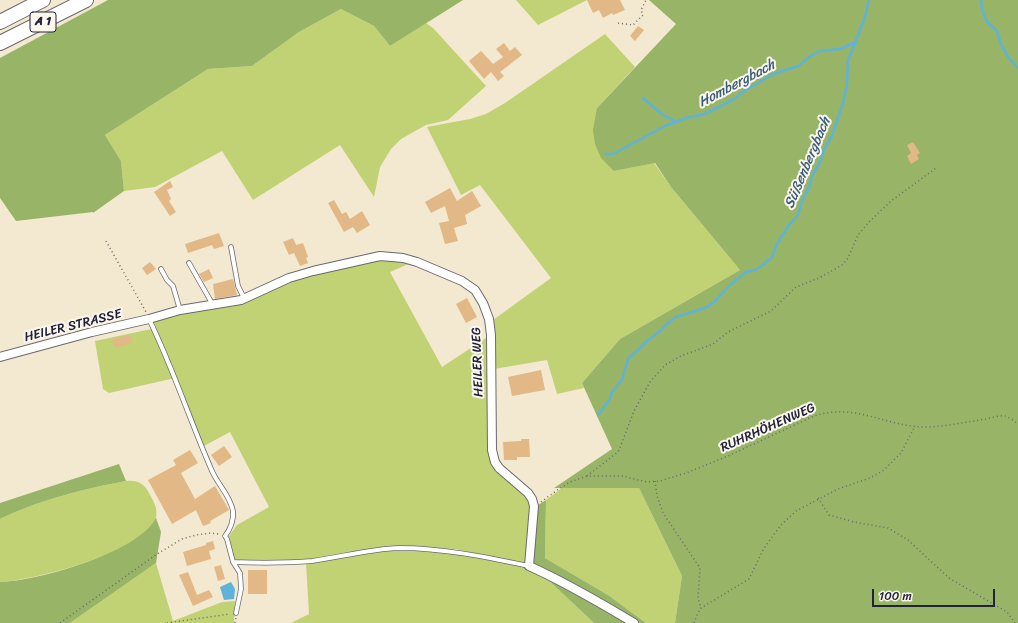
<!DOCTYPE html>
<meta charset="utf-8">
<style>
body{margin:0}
#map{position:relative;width:1018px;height:623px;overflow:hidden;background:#f2e9d0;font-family:Sriracha,sans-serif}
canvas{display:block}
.scale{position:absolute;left:872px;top:589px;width:123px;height:18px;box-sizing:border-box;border:2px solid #22223b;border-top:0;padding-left:5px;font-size:12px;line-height:14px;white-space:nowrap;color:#22223b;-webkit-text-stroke:3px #fbf7ec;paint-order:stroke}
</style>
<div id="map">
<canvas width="1018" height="623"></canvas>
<div class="scale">100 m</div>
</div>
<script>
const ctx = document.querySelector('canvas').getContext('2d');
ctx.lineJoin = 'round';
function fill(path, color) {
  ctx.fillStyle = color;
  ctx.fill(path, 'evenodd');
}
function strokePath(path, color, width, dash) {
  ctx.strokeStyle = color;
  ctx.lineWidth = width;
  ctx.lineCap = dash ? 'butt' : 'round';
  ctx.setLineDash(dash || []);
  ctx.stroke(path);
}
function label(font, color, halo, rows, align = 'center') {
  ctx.font = font + ' Sriracha,sans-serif';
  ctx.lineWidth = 4;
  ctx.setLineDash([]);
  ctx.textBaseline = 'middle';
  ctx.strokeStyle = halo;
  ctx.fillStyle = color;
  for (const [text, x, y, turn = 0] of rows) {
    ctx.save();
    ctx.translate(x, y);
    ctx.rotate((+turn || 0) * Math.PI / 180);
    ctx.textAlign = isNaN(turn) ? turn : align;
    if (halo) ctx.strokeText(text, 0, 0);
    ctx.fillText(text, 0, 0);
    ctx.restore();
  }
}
fill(new Path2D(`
 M516,0H587L538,25Z
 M341,9L374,26L390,46L426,23L433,28L486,86L448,120L426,125L401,139L391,149L380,167L374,197L340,145L253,200L222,151L155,187L124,191L121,161L105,135L208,69L252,66L299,32Z
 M605,34L635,67L597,108L614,171L654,163L671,187L740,270L620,339L582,383L584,388L557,394L547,360L494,369L493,320L551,278L480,185L461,195L427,127L470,119L486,114L505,103Z
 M380,258L413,262L390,272L442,367L489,336L493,463L526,494L532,507L526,564L455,549L399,547L313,559L288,561H235L231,548L229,536L237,525L269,507L230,432L204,446L175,378L109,393L103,389L95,341L156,328L153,319L211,308L290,280Z
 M126,481C138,480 145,484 150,495C154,502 158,509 156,518C147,551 32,581 0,582V519C36,501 87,488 126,481Z
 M562,488H639L682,576L675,623H646L608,595L545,558L546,500Z
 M400,550L455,553L527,567L542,574L594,623H291L309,614L306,563L372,553Z
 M156,563L173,621L222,602L235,601L234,623H70Z`), '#c1d274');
fill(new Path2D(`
 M108,0H463L390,46L374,26L341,9L299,32L252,66L208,69L105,135L121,161L124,191L93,213V212L16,221L0,198V58Z
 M649,0H1018V623H675L682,576L639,488H554L612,449L582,383L620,339L740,270L671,187L655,163L614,171L601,158L595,144L593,130L597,108L676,24Z
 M119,464L126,481C87,488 36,501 0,519V503Z
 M546,500L545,558L608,595L646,623H594L543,575L528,565L535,507Z
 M156,518L161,532L156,563L70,623H0V582C37,581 138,553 156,518Z`), '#98b466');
fill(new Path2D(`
 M231,582L235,589L234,599L224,600L220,587Z`), '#5db3d9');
strokePath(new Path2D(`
 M981,0L982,10L987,22L997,31L1001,44L1008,57L1018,68
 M643,98L663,115L675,121
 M606,154H613L665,126L689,117L702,115L731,101L746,90L771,75L798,66L812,55L820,51L840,49L856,42
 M598,415L610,399L612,392L622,380L628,359L647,341L659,332L668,323L676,317L705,308L713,303L730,285L746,272L755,270L763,265L772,257L777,244L789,225L798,215L803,198L808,190L813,174L820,162L824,149L831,138L843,103L847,84L848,61L865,17L869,0`), '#5db3d9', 2.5);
fill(new Path2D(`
 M587,0H620L625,10L613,15L612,13L603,18L599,10L593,13Z
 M638,26L644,30L635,41L630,36Z
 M504,43L510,51L515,47L522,55L500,72L504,76L498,81L491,72L484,79L469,61L481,51L493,64L503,57L496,49Z
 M913,142L920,153L917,155L919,159L911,164L907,156L911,153L907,145Z
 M170,181L173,187L167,190L171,199L169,201L176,212L170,216L154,192Z
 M450,188L457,201L472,191L481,206L465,215L467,224L454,228L458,241L445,244L439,223L449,221L445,206L431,213L425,202Z
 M334,200L342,214L346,212L350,219L362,211L370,225L357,233L353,227L344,232L328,203Z
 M219,233L224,246L214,249L212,245L188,253L185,244Z
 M293,238L296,245L303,243L308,257L306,258L308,263L300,266L294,253L289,255L283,242Z
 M150,262L156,269L147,275L142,268Z
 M209,269L213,278L204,282L199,274Z
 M233,279L237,295L215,299L213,284Z
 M467,298L477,317L466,323L456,304Z
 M130,335L132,343L115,348L112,339Z
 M541,370L545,390L512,396L508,377Z
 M521,439H529L530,457H517V460H504L503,442L521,441Z
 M224,446L232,457L219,466L211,455Z
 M190,450L198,463L181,473L195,499L215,486L229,510L210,521L211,523L203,526L196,510L172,524L148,480L176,465L173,460Z
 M213,541L215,549L209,551L211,559L187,566L183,552L206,545V543Z
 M221,565L225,579L218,581L214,567Z
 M248,570H267V594H248Z
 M188,572L197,595L209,590L213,597L193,606L179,575Z`), '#e1b886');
const service = new Path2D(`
 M231,247L238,286L244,298
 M189,263L213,305
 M161,269L167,280L173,286L180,310
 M149,319C173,368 190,421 212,471C218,485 230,495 233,511C234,520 230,530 225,536L227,539L233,562L240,573L241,589L236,613
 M233,562C260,563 286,563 312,561C341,557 370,549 399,548C443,548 486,557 529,566`);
const minor = new Path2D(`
 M0,357L92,332L149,319L180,310L241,300L289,278L313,271L380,256L403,258L417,262L462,281L475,290L483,303L489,319L491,335L492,450L495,462L499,468L528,493L532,499L534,506L529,566C565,582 599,602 634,623`);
const motorway = new Path2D(`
 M0,22L43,0
 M0,43L86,0`);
strokePath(service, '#6b686f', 5.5);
strokePath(minor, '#6b686f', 10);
strokePath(motorway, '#6b686f', 16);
strokePath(new Path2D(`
 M618,23L633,25L643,15L641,10L646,0
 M106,241L146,312
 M587,476L618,452L621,445L634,411L650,382L665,365L681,356L713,344L728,332L771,311L796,287L819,278L842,265L848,258L858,235L869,222L891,201L936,168
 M655,481L657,496L663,513L700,568L698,598L701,608
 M818,498L829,515L854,522L888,528L908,540L949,578L1007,612L1015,623
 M541,502L556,491L570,482L587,476H622L647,482L660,481L686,473L728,456L814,416C857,402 887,428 928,427C948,426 967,422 986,419C991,418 1000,415 1005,416C1009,417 1014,421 1018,424
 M60,623L157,554L182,539L196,535L211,533L219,534
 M167,623L230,614
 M235,623L236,618
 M694,623L697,615L701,608L749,579L764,548L781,525L796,511L838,489L870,478L884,470L901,453L915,426`), '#6b686f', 1.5, [1, 3]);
strokePath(service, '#fff', 4);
strokePath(minor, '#fff', 8);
strokePath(motorway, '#fff', 14);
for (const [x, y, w] of [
 [43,22,26]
]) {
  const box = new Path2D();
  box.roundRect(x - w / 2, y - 10, w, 20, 3);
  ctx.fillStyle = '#fbf7ec';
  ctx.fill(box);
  strokePath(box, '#22223b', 1);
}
label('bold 12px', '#22223b', null, [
 ["A 1",43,22]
]);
label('13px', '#22223b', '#fbf7ec', [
 ["HEILER STRASSE",73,326,-14],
 ["HEILER WEG",478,362,-92],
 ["RUHRHÖHENWEG",768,428,-24]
]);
label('italic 14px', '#3a5c7a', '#fbf7ec', [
 ["Hombergbach",737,84,-28],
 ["Süßenbergbach",808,163,-67]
]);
</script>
